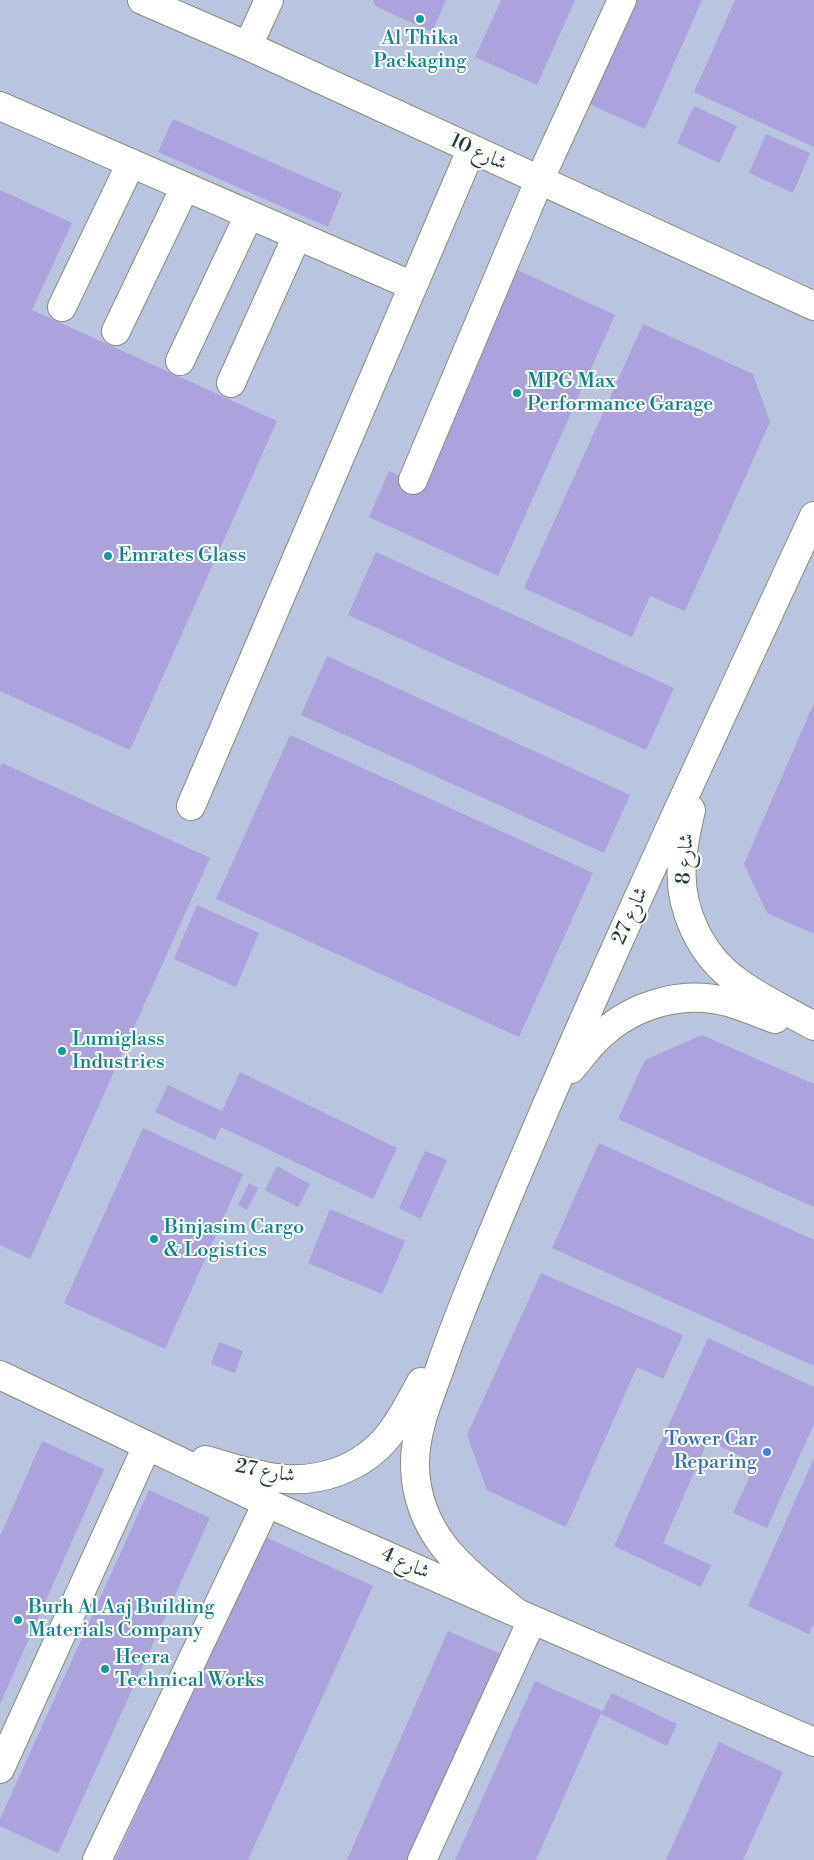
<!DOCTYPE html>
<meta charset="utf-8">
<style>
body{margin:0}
canvas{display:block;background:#f3dcbd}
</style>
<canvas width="814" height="1860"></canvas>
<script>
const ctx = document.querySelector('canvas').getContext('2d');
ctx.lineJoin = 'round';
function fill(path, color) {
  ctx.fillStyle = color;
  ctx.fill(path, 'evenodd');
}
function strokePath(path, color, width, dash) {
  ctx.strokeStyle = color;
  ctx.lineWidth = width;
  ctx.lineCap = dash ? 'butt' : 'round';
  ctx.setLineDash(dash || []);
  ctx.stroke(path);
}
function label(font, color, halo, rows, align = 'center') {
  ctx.font = font + ' "Libre Bodoni",Amiri,serif';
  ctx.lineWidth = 4;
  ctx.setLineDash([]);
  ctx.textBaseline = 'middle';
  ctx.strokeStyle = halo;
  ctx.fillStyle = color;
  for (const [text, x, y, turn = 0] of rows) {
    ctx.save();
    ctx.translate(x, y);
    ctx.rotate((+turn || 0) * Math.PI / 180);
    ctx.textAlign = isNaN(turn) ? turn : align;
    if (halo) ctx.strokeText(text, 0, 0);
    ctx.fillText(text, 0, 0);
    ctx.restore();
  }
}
fill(new Path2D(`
 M0,0H814V1860H0Z`), '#b9c4de');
fill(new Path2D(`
 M373,0H446L432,32L375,6Z
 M501,0H575L537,85L475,57Z
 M624,0H702L645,129L580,100Z
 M735,0H814V147L694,92Z
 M694,106L737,126L719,163L677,143Z
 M173,119L342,193L328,227L158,152Z
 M766,134L810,153L793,193L749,173Z
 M0,190L72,223L32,310L277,421L130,750L0,691Z
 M511,267L615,315L498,576L369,517L389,471L414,483Z
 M643,324L753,374L770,422L685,611L650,596L632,637L524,588Z
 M376,552L674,688L646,750L348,615Z
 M327,656L630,795L604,853L301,715Z
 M814,703V934L767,913L744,864Z
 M290,735L593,873L519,1037L216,899Z
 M2,763L210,858L30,1259L0,1245V768Z
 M197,905L259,933L236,987L174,959Z
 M702,1035L814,1084V1207L618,1119L645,1060Z
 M240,1072L397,1148L373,1199L221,1127L215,1140L155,1112L168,1085L222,1111Z
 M143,1128L243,1174L165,1349L64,1303Z
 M599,1143L814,1240V1366L552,1248Z
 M425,1151L447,1160L421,1219L399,1208Z
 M277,1166L310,1184L298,1207L265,1190Z
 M249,1183L258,1188L247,1210L238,1205Z
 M330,1209L405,1241L382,1294L308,1263Z
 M541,1273L683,1335L663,1379L637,1367L566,1527L487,1490L467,1435Z
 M708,1338L814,1387V1424L767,1528L733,1513L756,1463L708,1441L663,1543L711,1565L701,1587L614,1546Z
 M219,1342L243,1351L235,1373L211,1364Z
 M42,1441L104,1469L0,1704V1536Z
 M814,1458V1623L809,1634L748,1606Z
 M149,1490L210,1518L58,1853L0,1826V1819Z
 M263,1536L373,1586L248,1860H115Z
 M448,1631L508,1657L418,1860H347Z
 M535,1681L602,1711L536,1860H455Z
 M612,1693L677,1724L667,1746L601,1714Z
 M719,1742L783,1772L743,1860H666Z`), '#aca3dc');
const minor = new Path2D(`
 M142,0L248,46L814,306
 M248,46L269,0
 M0,106L413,286
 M62,307L131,163
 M116,331L185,187
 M180,361L249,215
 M231,383L297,236
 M413,480L539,181L622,0
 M191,806L471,150
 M691,810C687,827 683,844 682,862C678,908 700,955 738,982C761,999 789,1012 814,1026
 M571,1069C581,1058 590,1044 602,1034C635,1004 684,990 728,1002C744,1007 759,1013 775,1019
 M0,1375L267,1503L517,1613L814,1742
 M205,1460C228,1466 252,1475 276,1478C318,1484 362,1469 389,1435C402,1419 411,1400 421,1382
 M517,1613C467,1572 418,1539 415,1468C414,1433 428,1401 440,1368C457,1318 478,1269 498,1220C597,982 706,749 814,516
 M0,1769L147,1446
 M97,1860L267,1503
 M422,1860L532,1620`);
strokePath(minor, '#898c78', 30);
strokePath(minor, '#fff', 28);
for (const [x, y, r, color] of [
 [420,19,5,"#0f9aa8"],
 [517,393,5,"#0f9aa8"],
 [108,556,5,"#0f9aa8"],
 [62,1051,5,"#0f9aa8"],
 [154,1239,5,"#0f9aa8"],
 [767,1452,5,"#3f7fe0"],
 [18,1620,5,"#0f9aa8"],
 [105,1669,5,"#0f9aa8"]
]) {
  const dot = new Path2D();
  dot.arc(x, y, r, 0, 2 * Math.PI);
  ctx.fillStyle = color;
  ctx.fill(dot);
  strokePath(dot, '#fdfcf7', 2);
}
label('20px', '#0d838f', '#fdfcf7', [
 ["Al Thika",420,39,"center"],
 ["Packaging",420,62,"center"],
 ["MPG Max",527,382],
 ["Performance Garage",527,405],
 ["Emrates Glass",118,556],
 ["Lumiglass",72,1040],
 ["Industries",72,1063],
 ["Binjasim Cargo",164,1228],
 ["& Logistics",164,1251],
 ["Burh Al Aaj Building",28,1608],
 ["Materials Company",28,1631],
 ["Heera",115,1658],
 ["Technical Works",115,1681]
], 'left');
label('20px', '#1f3d34', '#fdfcf7', [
 ["شارع 10",478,153,25],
 ["شارع 8",686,859,-86],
 ["شارع 27",631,916,-66],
 ["شارع 27",265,1472,10],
 ["شارع 4",405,1564,24]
]);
label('20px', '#366cbe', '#fdfcf7', [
 ["Tower Car",757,1440],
 ["Reparing",757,1463]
], 'right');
</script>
